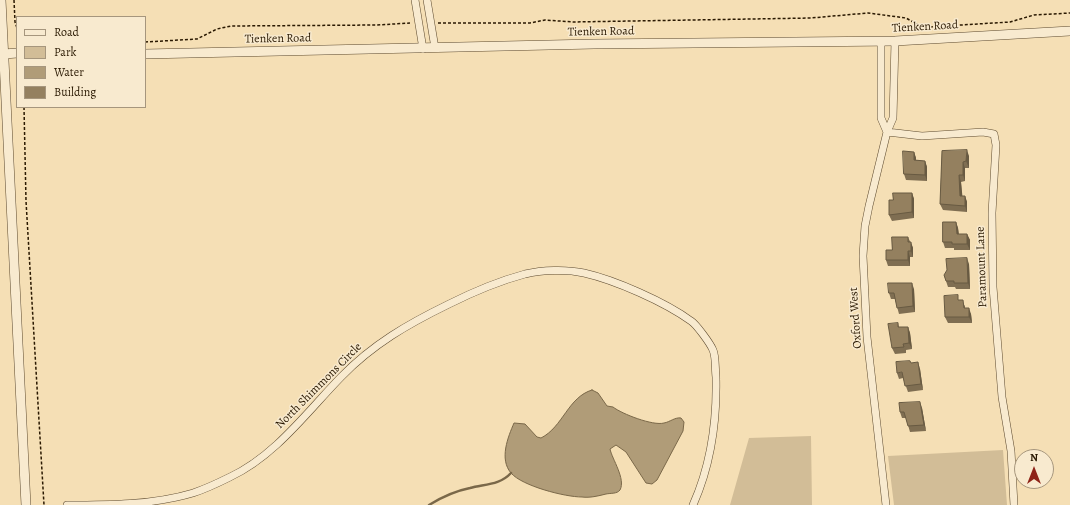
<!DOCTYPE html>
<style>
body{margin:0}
#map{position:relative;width:1070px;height:505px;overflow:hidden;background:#f5dfb5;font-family:Alegreya,serif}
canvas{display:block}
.legend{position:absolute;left:16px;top:16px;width:130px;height:92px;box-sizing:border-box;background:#f8eacf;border:1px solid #a6967d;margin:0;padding:5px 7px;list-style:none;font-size:12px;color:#2a1902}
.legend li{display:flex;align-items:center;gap:8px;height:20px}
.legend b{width:20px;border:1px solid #a6967d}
.north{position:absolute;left:1014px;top:449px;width:40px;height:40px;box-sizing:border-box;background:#f8eacf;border:1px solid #a6967d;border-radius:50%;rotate:0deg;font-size:11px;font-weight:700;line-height:16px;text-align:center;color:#2a1902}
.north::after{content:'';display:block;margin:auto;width:14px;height:18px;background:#8f2418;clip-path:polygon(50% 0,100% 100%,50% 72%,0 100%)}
</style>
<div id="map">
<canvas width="1070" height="505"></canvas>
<ul class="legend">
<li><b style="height:5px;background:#f8eacf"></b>Road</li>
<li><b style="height:11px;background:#d2bd97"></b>Park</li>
<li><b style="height:11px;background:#b09c78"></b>Water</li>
<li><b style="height:11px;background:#94805f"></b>Building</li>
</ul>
<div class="north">N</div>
</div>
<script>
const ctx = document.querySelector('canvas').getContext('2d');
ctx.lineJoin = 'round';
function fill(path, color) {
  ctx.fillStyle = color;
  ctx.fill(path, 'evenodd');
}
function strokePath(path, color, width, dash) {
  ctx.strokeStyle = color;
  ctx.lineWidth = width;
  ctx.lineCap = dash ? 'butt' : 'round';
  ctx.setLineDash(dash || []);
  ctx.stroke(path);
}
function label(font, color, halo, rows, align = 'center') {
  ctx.font = font + ' Alegreya,serif';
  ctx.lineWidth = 3;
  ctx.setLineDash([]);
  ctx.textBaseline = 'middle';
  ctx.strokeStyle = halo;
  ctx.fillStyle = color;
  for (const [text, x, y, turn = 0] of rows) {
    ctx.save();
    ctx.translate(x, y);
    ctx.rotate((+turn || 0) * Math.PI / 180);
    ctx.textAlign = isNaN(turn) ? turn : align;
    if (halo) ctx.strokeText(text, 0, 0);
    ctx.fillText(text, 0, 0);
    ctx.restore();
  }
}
fill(new Path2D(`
 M811,436L812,505H730L749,438Z
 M1003,450L1007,505H894L888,456Z`), '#d2bd97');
const water = new Path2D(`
 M592,390L598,393L607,406L613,407C622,414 653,426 664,423C670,422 675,417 681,418L684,422L683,431L657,480L652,484L646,483L626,452L616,445L610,449C612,459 626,479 620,490C617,494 611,493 606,494C598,496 590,498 582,497C565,497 522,486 511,473C499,459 508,437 514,423L525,424L537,437L541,438C563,427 568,397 592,390Z`);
fill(water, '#b09c78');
strokePath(water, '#7a6849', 1);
strokePath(new Path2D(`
 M429,505C442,497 455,491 470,488C485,484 500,485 511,473`), '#7a6849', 2.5);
const minor = new Path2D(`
 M415,0L423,49
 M427,0L435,48
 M881,41V118L887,132
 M887,132L922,136L983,132L994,134L996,145L992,213L993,287L1002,397L1011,451L1014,505
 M67,505C108,505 153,505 193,493C205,489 218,483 230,477C275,456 307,412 341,377C373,344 408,324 449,304C473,292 499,281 525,274C542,270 566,269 584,273C615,280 665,302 691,321C696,324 710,343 713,350C716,357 715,369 716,377C717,420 711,465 693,505
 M886,505L867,337L863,256L865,226L869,206L887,132L893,118L895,41`);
const tertiary = new Path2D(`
 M1,0L26,505
 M4,54L17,53
 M145,54L594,44L895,41L1070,31`);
strokePath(minor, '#5d4a2f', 8);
strokePath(tertiary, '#5d4a2f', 10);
strokePath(new Path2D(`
 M14,0L15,22L17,28
 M438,23H530L545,20L573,22L811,18L868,13L906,18L920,26L928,27L1010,22L1034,15L1070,13
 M145,42L197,39L217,29L231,26L377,25L410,23
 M24,107L26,201L44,505`), '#2a1902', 1.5, [3, 2]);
strokePath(minor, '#f8eacf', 7);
strokePath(tertiary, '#f8eacf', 9);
fill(new Path2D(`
 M942,151L969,156V168H965V181L961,182L962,196H965L967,202V212L943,210L940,204Z
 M914,152L916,158V160L925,161L927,167V181L906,180L904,174Z
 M912,193L914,199V218L892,221L889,215L893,200Z
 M956,222L958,228L959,234H967L970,240V250H954V248H945L943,242Z
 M908,237L913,248V257H910V266H888L886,260L892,250Z
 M969,264L970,289H956L955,287H948L944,275Z
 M914,289L915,312L899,314L895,299H891L889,293Z
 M960,300L965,306V308L971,314L972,323H948L945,317Z
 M898,323L899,327H908L910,333L912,349L906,350V353L895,354L892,348Z
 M920,369L923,390L908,392L903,378L899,379L897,373Z
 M922,408L926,431L910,432L906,418H902L900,412Z`), '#7f6e52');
fill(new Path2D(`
 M967,150L969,156V168L966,161Z
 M914,152L916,158V166L914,160Z
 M925,161L927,167V181L925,175Z
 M963,162L965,168V181L963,175Z
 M959,175L961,182L963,202L960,196Z
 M912,193L914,199V218L912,212Z
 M965,196L967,202V212L965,206Z
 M956,222L958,228L959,240L957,234Z
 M967,234L970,240V250L967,244Z
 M911,242L913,248V257L911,251Z
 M908,251L910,257V266L908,260Z
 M967,258L969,264L970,289L968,283Z
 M912,283L914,289L915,312L913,306Z
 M969,308L971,314L972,323L969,317Z
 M908,327L910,333L912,349L909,343Z
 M918,362L920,369L923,390L921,384Z
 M920,402L922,408L926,431L924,425Z`), '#685a42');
const building = new Path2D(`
 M967,150L966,161L963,162V175H959L960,196H965V206L940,204L942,151Z
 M903,151L914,152V160L925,161V175L904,174Z
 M893,193H912V212L889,215V200H893Z
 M943,222H956L957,234H967V244H952V242H943Z
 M892,237H908V242H911V251H908V260H886V250H892Z
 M967,258L968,283H954V281H946L944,275L947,270L946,259Z
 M888,283H912L913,306L897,308L894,293H889Z
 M958,295V300H963L964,308H969V317H945L944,296Z
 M898,323V327H908L909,343L903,344L904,347L892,348L888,324Z
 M910,361L911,363L918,362L921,384L905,386L902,372L897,373L896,362Z
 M920,402L924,425L908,426L904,412H900L899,403Z`);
fill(building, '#94805f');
strokePath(building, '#685a42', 1);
label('12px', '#2a1902', '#f8eacf', [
 ["Tienken Road",925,27,-3],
 ["Tienken Road",601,32,-1],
 ["Tienken Road",278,39,-1],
 ["Paramount Lane",982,267,-92],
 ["Oxford West",856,318,-94],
 ["North Shimmons Circle",319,386,-45]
]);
</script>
